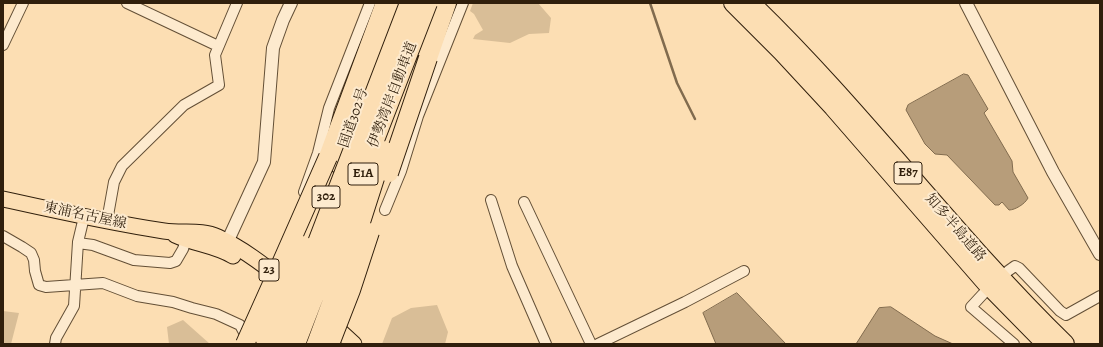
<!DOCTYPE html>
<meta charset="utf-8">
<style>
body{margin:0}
#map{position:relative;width:1103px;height:347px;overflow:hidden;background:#fcdeb3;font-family:Alegreya,serif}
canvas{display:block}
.frame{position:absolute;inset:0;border:4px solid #301f0c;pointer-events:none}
</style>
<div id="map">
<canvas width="1103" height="347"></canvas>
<div class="frame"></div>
</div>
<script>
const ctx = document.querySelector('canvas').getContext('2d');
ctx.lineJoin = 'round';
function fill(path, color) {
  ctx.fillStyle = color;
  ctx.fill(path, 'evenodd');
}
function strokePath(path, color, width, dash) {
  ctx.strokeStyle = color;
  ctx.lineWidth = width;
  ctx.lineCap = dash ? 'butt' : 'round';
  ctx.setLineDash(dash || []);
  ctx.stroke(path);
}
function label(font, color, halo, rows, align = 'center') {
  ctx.font = font + ' Alegreya,"Noto Serif JP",serif';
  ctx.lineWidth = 4;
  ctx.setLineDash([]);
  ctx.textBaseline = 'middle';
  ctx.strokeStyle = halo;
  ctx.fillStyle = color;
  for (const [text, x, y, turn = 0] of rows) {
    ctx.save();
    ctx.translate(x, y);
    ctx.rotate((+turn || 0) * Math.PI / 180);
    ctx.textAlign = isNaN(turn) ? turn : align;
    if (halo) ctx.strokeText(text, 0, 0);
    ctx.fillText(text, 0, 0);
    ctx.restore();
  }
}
fill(new Path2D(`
 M473,3H538L551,18L549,33L529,34L510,43L473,39L475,35L483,30L474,14L470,11Z
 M437,305L448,332L445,344H382L392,318L411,308Z
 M3,311L19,313L11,344H3Z
 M183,320L210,344H169L167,327Z`), '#d9be97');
const water = new Path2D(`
 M964,74L968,75L988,109L984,113L1012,161L1013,172L1028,198C1025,204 1015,210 1009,210L1002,202L999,205H995L947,155L935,154L925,144L906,110L908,105Z
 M737,293L786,344H716L703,313Z
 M891,307L935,336L953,344H856L879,308Z`);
fill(water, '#b79d7a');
strokePath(water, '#816b4e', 1);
strokePath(new Path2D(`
 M650,3L677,83L695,119`), '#816b4e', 2.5);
const minor = new Path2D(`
 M127,3L218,46
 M3,45L23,3
 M304,192L318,153L329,108L370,3
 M491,200L512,266L546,344
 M524,202L591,344
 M385,210L401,171L418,116L463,3
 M107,221L114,182L122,166L184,105L219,85L215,55L237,3
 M3,236L22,247L31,253L34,260L35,271L39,285L46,287L103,283L137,296L173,302L192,308L216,314L240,325L248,340
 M78,243L93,245L134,260L170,263L176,261L183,249L186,240
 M1008,271L1015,266L1019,268L1060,311L1066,315L1100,296
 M983,294L971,307L1014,344
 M55,344L56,338L74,306L78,242L84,217
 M598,344L685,302L744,271`);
const tertiary = new Path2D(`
 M966,3L1053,172L1100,254
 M224,249L264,162L273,48L283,20L291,3`);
const primary = new Path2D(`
 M3,199C57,211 110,223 164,231C183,234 201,229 218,237C242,248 264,265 284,281
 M175,235C194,244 215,245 233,256
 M329,321L354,344`);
const trunk = new Path2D(`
 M378,161L437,3
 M338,165L379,47L398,3`);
const motorway = new Path2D(`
 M733,3L782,52L833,107L987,284L1046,344
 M751,3C862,110 954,236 1065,344
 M428,58L447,3
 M328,157L385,3`);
strokePath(minor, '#634f36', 12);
strokePath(tertiary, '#634f36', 14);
strokePath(primary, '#301f0c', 17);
strokePath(trunk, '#301f0c', 18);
strokePath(motorway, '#301f0c', 20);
strokePath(minor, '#fdeace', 10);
strokePath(tertiary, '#fdeace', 12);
strokePath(primary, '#fcdeb3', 15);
strokePath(trunk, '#fcdeb3', 16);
strokePath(motorway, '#fcdeb3', 18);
const motorwayBridge = new Path2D(`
 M389,173L428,58
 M263,336L303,245
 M245,344L280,266L328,157
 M278,344L409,3
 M296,344L428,3
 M316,344L360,225L384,150
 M330,344L351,290L370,232`);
strokePath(motorwayBridge, '#301f0c', 20, []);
strokePath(motorwayBridge, '#fcdeb3', 18);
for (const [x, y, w] of [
 [908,173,28],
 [363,174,30],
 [326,197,28],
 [269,270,20]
]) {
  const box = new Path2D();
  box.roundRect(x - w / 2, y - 11, w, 22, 3);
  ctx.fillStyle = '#fdeace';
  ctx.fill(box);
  strokePath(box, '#301f0c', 1);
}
label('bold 13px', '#301f0c', null, [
 ["E87",908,173],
 ["E1A",363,174],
 ["302",326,197],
 ["23",269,270]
]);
label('14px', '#301f0c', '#fdeace', [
 ["伊勢湾岸自動車道",393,95,-69],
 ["国道302号",354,118,-71],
 ["東浦名古屋線",85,216,12],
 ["知多半島道路",955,228,49]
]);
</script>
